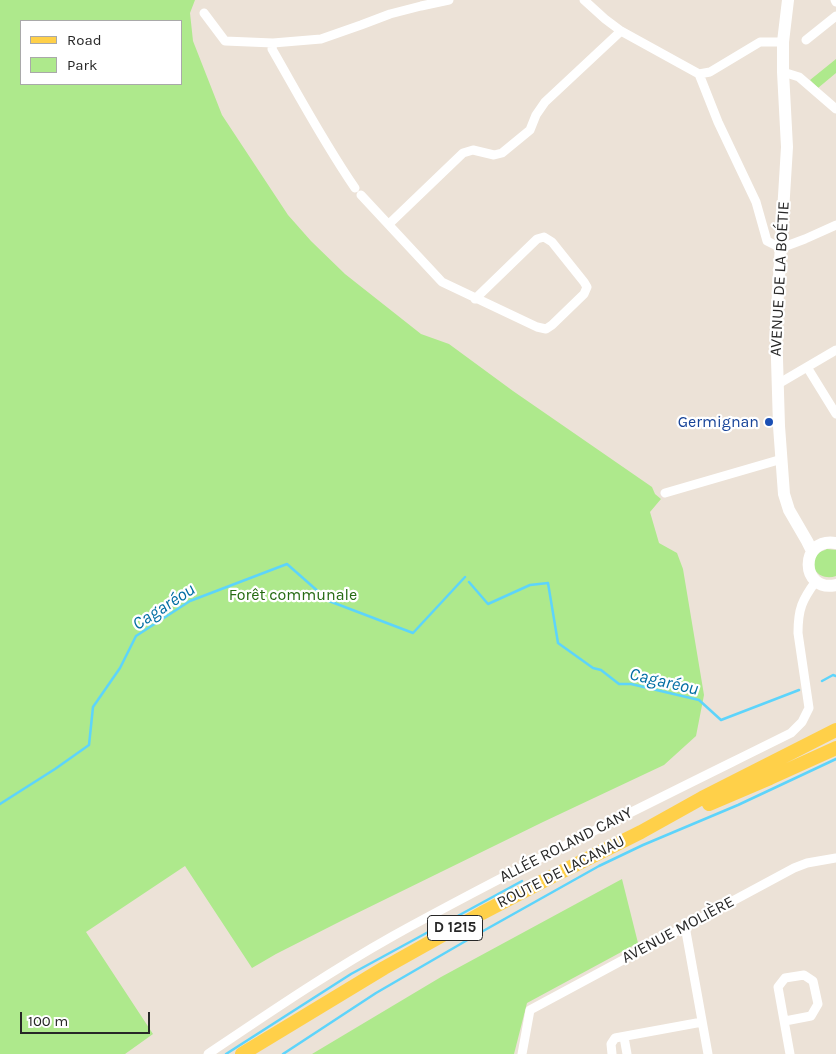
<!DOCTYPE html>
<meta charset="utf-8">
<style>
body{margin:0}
#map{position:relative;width:836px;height:1054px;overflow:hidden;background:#ece2d7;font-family:Karla,sans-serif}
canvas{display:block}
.legend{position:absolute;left:20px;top:20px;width:162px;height:65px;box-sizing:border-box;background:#fff;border:1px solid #a9a9a9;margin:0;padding:6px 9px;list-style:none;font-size:15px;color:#272727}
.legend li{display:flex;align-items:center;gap:10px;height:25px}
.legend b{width:25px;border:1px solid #a9a9a9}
.scale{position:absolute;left:20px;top:1012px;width:130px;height:22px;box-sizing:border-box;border:2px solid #272727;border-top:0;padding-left:6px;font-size:15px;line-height:18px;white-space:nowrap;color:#272727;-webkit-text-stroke:4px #fff;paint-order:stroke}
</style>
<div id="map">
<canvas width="836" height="1054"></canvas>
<ul class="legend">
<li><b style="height:6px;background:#ffd049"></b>Road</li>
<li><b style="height:14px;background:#aee98c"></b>Park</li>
</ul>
<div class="scale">100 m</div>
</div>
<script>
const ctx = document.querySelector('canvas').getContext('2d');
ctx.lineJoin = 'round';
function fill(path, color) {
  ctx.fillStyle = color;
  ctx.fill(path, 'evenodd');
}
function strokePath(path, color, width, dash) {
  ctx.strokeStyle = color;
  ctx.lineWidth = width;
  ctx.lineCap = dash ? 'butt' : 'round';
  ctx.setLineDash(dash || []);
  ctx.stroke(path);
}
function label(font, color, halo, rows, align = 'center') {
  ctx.font = font + ' Karla,sans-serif';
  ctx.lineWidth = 4.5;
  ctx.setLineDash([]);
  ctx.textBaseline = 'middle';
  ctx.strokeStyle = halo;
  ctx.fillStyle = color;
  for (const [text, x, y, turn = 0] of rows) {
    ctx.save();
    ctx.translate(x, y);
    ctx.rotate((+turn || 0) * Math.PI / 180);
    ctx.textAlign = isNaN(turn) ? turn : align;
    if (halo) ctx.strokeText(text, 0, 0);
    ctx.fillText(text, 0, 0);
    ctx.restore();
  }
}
fill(new Path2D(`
 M0,0H195L190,13L193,41L222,115L288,215L311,241L345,274L421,334L449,344L513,391L652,487L655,494L661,499L650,512L659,543L677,553L683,569L704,695L696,736L664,765L543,822L343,920L276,954L252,968L185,866L86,932L153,1034L125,1054H0ZM21,21H181V84H21Z
 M836,59V73L818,88L810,80Z
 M827,549L836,550V576C822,581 808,570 816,556C818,552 823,551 827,549Z
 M622,879L638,943L527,1003L514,1054H312L441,977Z`), '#aee98c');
strokePath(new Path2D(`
 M469,582L488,604L530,585L548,583L558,643L593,668L601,670L619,684H631L699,700L721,720L799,690
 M822,681L833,675L836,676
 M0,804L55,769L89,745L93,707L120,668L136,636L190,601L287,564L329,601L413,633L465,577
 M226,1054L351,974L522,881
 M283,1054L376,993L476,935L599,866L643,845L738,805L836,759`), '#5dd4fb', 2.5);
strokePath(new Path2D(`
 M584,0L605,19L621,31L699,74L710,72L760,42H783
 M835,0L836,2
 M204,13L225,41L273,43L321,39L361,25L390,14L421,6L449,0
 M806,40L836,16
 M273,43L272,49C299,96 324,143 355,188
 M783,72L799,77L836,109
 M699,74L718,122L756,202L767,241L781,248L805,239L836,225
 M361,195L442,282L537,327L546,329L552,325L584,294L587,287L584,282L552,242L544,237L537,239L475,299
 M389,224L463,153L473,150L494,155L502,153L530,130L536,115L545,102L621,31
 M807,367L836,414
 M778,384L836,350
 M665,493L782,459
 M685,926L708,1054
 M785,1021L811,1016L818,1004L813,981L804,975L785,978L778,987L790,1054
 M624,1037L627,1054
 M208,1054C269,1013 329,972 393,936C524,864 658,799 791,733L802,722L809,708L798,633C798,609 802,600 816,581
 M522,1054L530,1010L794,868L807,863L836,858
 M612,1054L611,1044L615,1038L702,1022`), '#fff', 9);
strokePath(new Path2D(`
 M788,0L783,42V72L787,147L776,326L779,426L784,494L789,510L807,541L812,551
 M836,543C799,537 800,593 836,585`), '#fff', 12);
strokePath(new Path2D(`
 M709,804L770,778L836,748
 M242,1054L384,968L482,913L551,877L641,832L702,798L836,730`), '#ffd049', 14);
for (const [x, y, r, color] of [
 [769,422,5,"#1a4fb4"]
]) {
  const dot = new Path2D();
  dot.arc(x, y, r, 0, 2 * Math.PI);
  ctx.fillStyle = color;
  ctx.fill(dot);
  strokePath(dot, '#fff', 2);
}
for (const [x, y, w] of [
 [455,928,55]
]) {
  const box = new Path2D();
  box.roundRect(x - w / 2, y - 12.5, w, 25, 4);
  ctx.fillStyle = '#fff';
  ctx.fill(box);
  strokePath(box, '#272727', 1);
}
label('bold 15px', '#272727', null, [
 ["D 1215",455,928]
]);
label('16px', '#272727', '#fff', [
 ["AVENUE DE LA BOÉTIE",780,279,-87],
 ["ALLÉE ROLAND CANY",566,845,-27],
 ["ROUTE DE LACANAU",561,872,-27],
 ["AVENUE MOLIÈRE",678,930,-28]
]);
label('16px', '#164399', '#fff', [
 ["Germignan",759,422]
], 'right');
label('16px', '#266a12', '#fff', [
 ["Forêt communale",293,595]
]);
label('italic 18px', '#006ea3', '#fff', [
 ["Cagaréou",164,607,-33],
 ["Cagaréou",664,682,13]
]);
</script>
